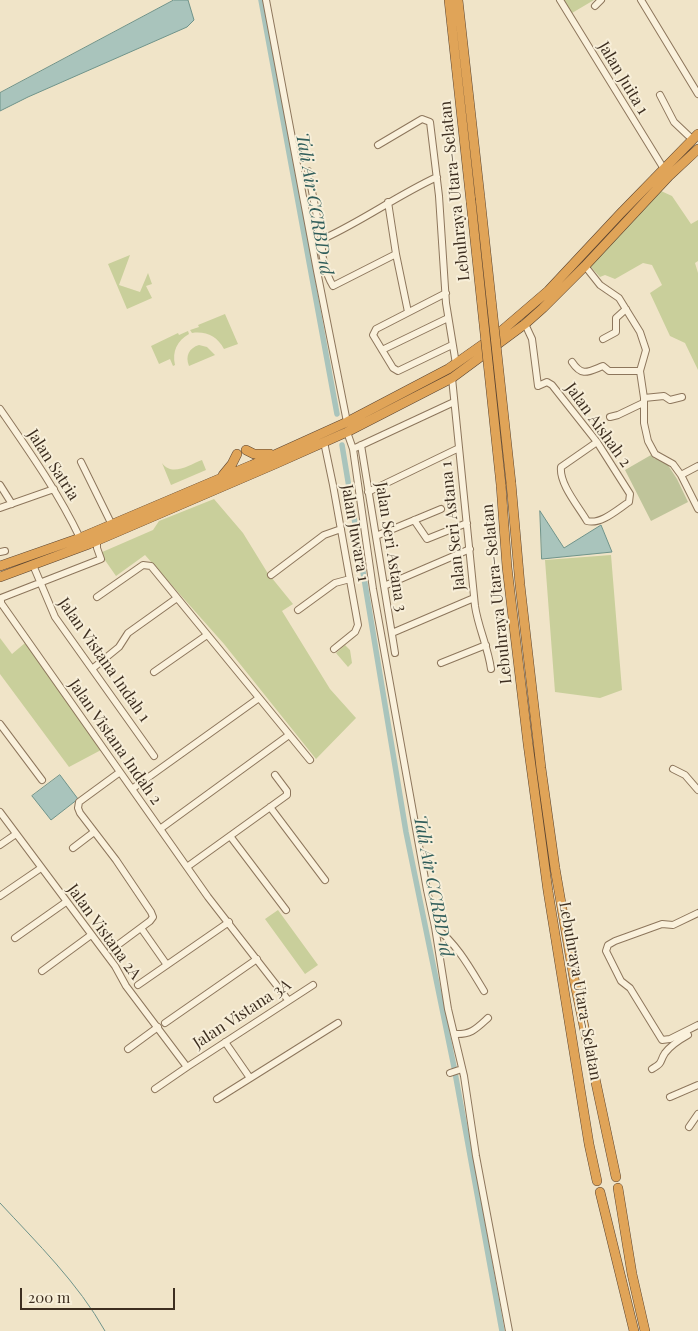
<!DOCTYPE html>
<meta charset="utf-8">
<style>
body{margin:0}
#map{position:relative;width:698px;height:1331px;overflow:hidden;background:#f0e4c8;font-family:"Playfair Display",serif}
canvas{display:block}
.scale{position:absolute;left:20px;top:1288px;width:155px;height:22px;box-sizing:border-box;border:2px solid #3d2e20;border-top:0;padding-left:6px;font-size:15px;line-height:18px;white-space:nowrap;color:#3d2e20;-webkit-text-stroke:4px #f7eed8;paint-order:stroke}
</style>
<div id="map">
<canvas width="698" height="1331"></canvas>
<div class="scale">200 m</div>
</div>
<script>
const ctx = document.querySelector('canvas').getContext('2d');
ctx.lineJoin = 'round';
function fill(path, color) {
  ctx.fillStyle = color;
  ctx.fill(path, 'evenodd');
}
function strokePath(path, color, width, dash) {
  ctx.strokeStyle = color;
  ctx.lineWidth = width;
  ctx.lineCap = dash ? 'butt' : 'round';
  ctx.setLineDash(dash || []);
  ctx.stroke(path);
}
function label(font, color, halo, rows, align = 'center') {
  ctx.font = font + ' "Playfair Display",serif';
  ctx.lineWidth = 4;
  ctx.setLineDash([]);
  ctx.textBaseline = 'middle';
  ctx.strokeStyle = halo;
  ctx.fillStyle = color;
  for (const [text, x, y, turn = 0] of rows) {
    ctx.save();
    ctx.translate(x, y);
    ctx.rotate((+turn || 0) * Math.PI / 180);
    ctx.textAlign = isNaN(turn) ? turn : align;
    if (halo) ctx.strokeText(text, 0, 0);
    ctx.fillText(text, 0, 0);
    ctx.restore();
  }
}
fill(new Path2D(`
 M564,0H594L572,13Z
 M661,191L672,196L691,224L698,220V261L695,263L698,273V370L685,343L670,336L650,293L662,285L652,265L643,263L615,279L605,275L600,277L590,266Z
 M130,255L119,285L140,292L148,273L152,284L146,286L152,298L127,309L108,264Z
 M225,314L238,344L224,349C217,336 206,331 192,333L190,330L199,327L198,325Z
 M188,331L189,334C177,341 172,351 175,365L173,366L170,359L159,364L151,346L178,333L179,335Z
 M199,345L207,347L215,355L189,366C185,356 189,348 199,345Z
 M603,422L607,440L603,443L593,430Z
 M202,460L206,470L171,485L162,463C172,477 189,465 202,460Z
 M214,499L243,533L267,572L293,604L282,611L330,689L356,718L316,759L224,644L145,555L116,576L100,553L153,530L159,521Z
 M611,555L622,690L600,698L555,692L545,560Z
 M0,638L12,654L25,643L101,750L69,767L0,674Z
 M345,645L350,650L352,663L348,667L336,653Z
 M278,910L318,965L305,974L265,919Z`), '#c9cf9b');
fill(new Path2D(`
 M651,455L655,459H664L677,479L688,502L651,521L625,470Z`), '#bfc49a');
const water = new Path2D(`
 M174,0H188L194,20L187,27L28,97L0,111V93Z
 M540,511L564,548L601,525L612,552L542,559Z
 M60,775L78,799L51,820L32,796Z`);
fill(water, '#a9c4bc');
strokePath(water, '#6f938a', 1);
strokePath(new Path2D(`
 M0,1203C37,1243 78,1283 105,1331`), '#6f938a', 1);
strokePath(new Path2D(`
 M261,0L337,414
 M342,445L406,832L454,1067L502,1331`), '#a9c4bc', 5.5);
const minor = new Path2D(`
 M266,0L317,271L347,422
 M560,0L664,169
 M641,0L698,94
 M595,6L601,0
 M660,95L674,122L693,140
 M378,145L422,119L430,122L439,196L446,303L456,364
 M308,171L322,242
 M388,202L396,254L408,312
 M396,254L333,286C327,276 317,248 325,238C364,220 398,195 437,177
 M585,266L600,285L619,298L640,332L646,350L640,371L644,398V423L648,441L655,454L673,464L681,475L698,509
 M446,293L376,329L373,335L393,368L398,371L452,345
 M525,324L532,339L538,386L547,382L552,385L597,442L630,494L629,502C618,509 601,525 587,521C579,507 559,484 561,467L597,442
 M603,339L616,332V318L626,309
 M382,350L448,318
 M572,362C582,377 588,372 603,366L609,371H640
 M452,378L475,606C478,627 488,647 491,669
 M644,398L664,396L670,400L682,397
 M0,409C29,451 58,492 80,538
 M610,417L618,415L643,403
 M347,432L353,449L373,589L427,890L435,927L448,1009L464,1076L476,1156L509,1331
 M324,442L333,485L358,625L355,632L334,649
 M361,445L395,653
 M353,449L454,402
 M81,462L112,525
 M681,475L698,466
 M0,485L12,504
 M368,492L459,448
 M0,508L54,489
 M414,520L427,539L467,523
 M376,536L441,509
 M97,541V548L101,559L1,598V603L208,897L288,1000
 M0,552L5,551
 M33,565L55,617L154,756
 M271,575L324,535L341,529
 M384,586L470,549
 M97,597L143,565L151,566L310,760
 M298,610L335,583L350,579
 M392,633L474,598
 M441,663L486,645
 M92,669L119,647L128,633L177,598
 M154,672L207,635
 M0,724L42,780
 M673,769L685,775L698,790
 M132,789L259,698
 M270,807L325,880
 M0,812L115,966L126,986L187,1067
 M160,829L289,735
 M230,836L286,910
 M0,845L16,834
 M73,848L94,832
 M187,867L287,795V791L275,775
 M0,896L41,868
 M698,913L673,925L662,924L615,941L608,945L606,951L621,981L630,988L662,1040L670,1039L698,1025
 M435,927C457,944 470,968 484,991
 M141,928L167,965
 M15,938L66,902
 M111,950L150,921L153,917L151,912L116,860L80,813L78,808L79,802L120,772
 M42,971L91,935
 M138,985L229,922
 M165,1023L257,959
 M454,1034C471,1035 476,1029 488,1018
 M225,1042L250,1078
 M128,1049L158,1027
 M652,1069C664,1062 659,1062 665,1053C671,1045 679,1040 688,1035
 M450,1073L462,1069
 M155,1089L187,1067L313,985
 M670,1097L698,1085
 M217,1099L338,1023
 M689,1127L698,1114`);
const highway = new Path2D(`
 M449,0L471,202
 M458,0L480,197
 M246,450L254,454H270
 M223,475L232,464L237,454
 M511,483L520,585L541,768L555,868L575,984L616,1177
 M501,485L507,567L528,744L548,891L589,1144L597,1181
 M0,566L80,538L252,465L347,422L448,369L499,333L548,291L620,214L698,134
 M0,577L89,544L275,464L347,432L452,378L525,324L543,308L585,266L669,176L698,149
 M618,1188L632,1274L645,1331
 M600,1192L634,1331`);
strokePath(minor, '#8d765c', 8);
strokePath(highway, '#5b4430', 10);
strokePath(minor, '#faf1dc', 6);
strokePath(highway, '#e0a458', 9);
const highwayBridge = new Path2D(`
 M480,197L511,483
 M471,202L501,485`);
strokePath(highwayBridge, '#5b4430', 10, []);
strokePath(highwayBridge, '#e0a458', 9);
label('16px', '#3d2e20', '#f7eed8', [
 ["Jalan Juita 1",623,78,59],
 ["Lebuhraya Utara–Selatan",455,191,-96],
 ["Jalan Aishah 2",598,425,54],
 ["Jalan Satria",53,465,57],
 ["Jalan Seri Astana 1",453,526,-96],
 ["Jalan Juwara 1",355,533,80],
 ["Jalan Seri Astana 3",391,547,81],
 ["Lebuhraya Utara–Selatan",497,594,-96],
 ["Jalan Vistana Indah 1",104,660,55],
 ["Jalan Vistana Indah 2",115,742,55],
 ["Jalan Vistana 2A",104,932,54],
 ["Lebuhraya Utara–Selatan",580,991,80],
 ["Jalan Vistana 3A",242,1014,-33]
]);
label('italic 18px', '#2f5d5a', '#f7eed8', [
 ["Tali Air CCRBD 1d",314,204,80],
 ["Tali Air CCRBD 1d",433,886,79]
]);
</script>
